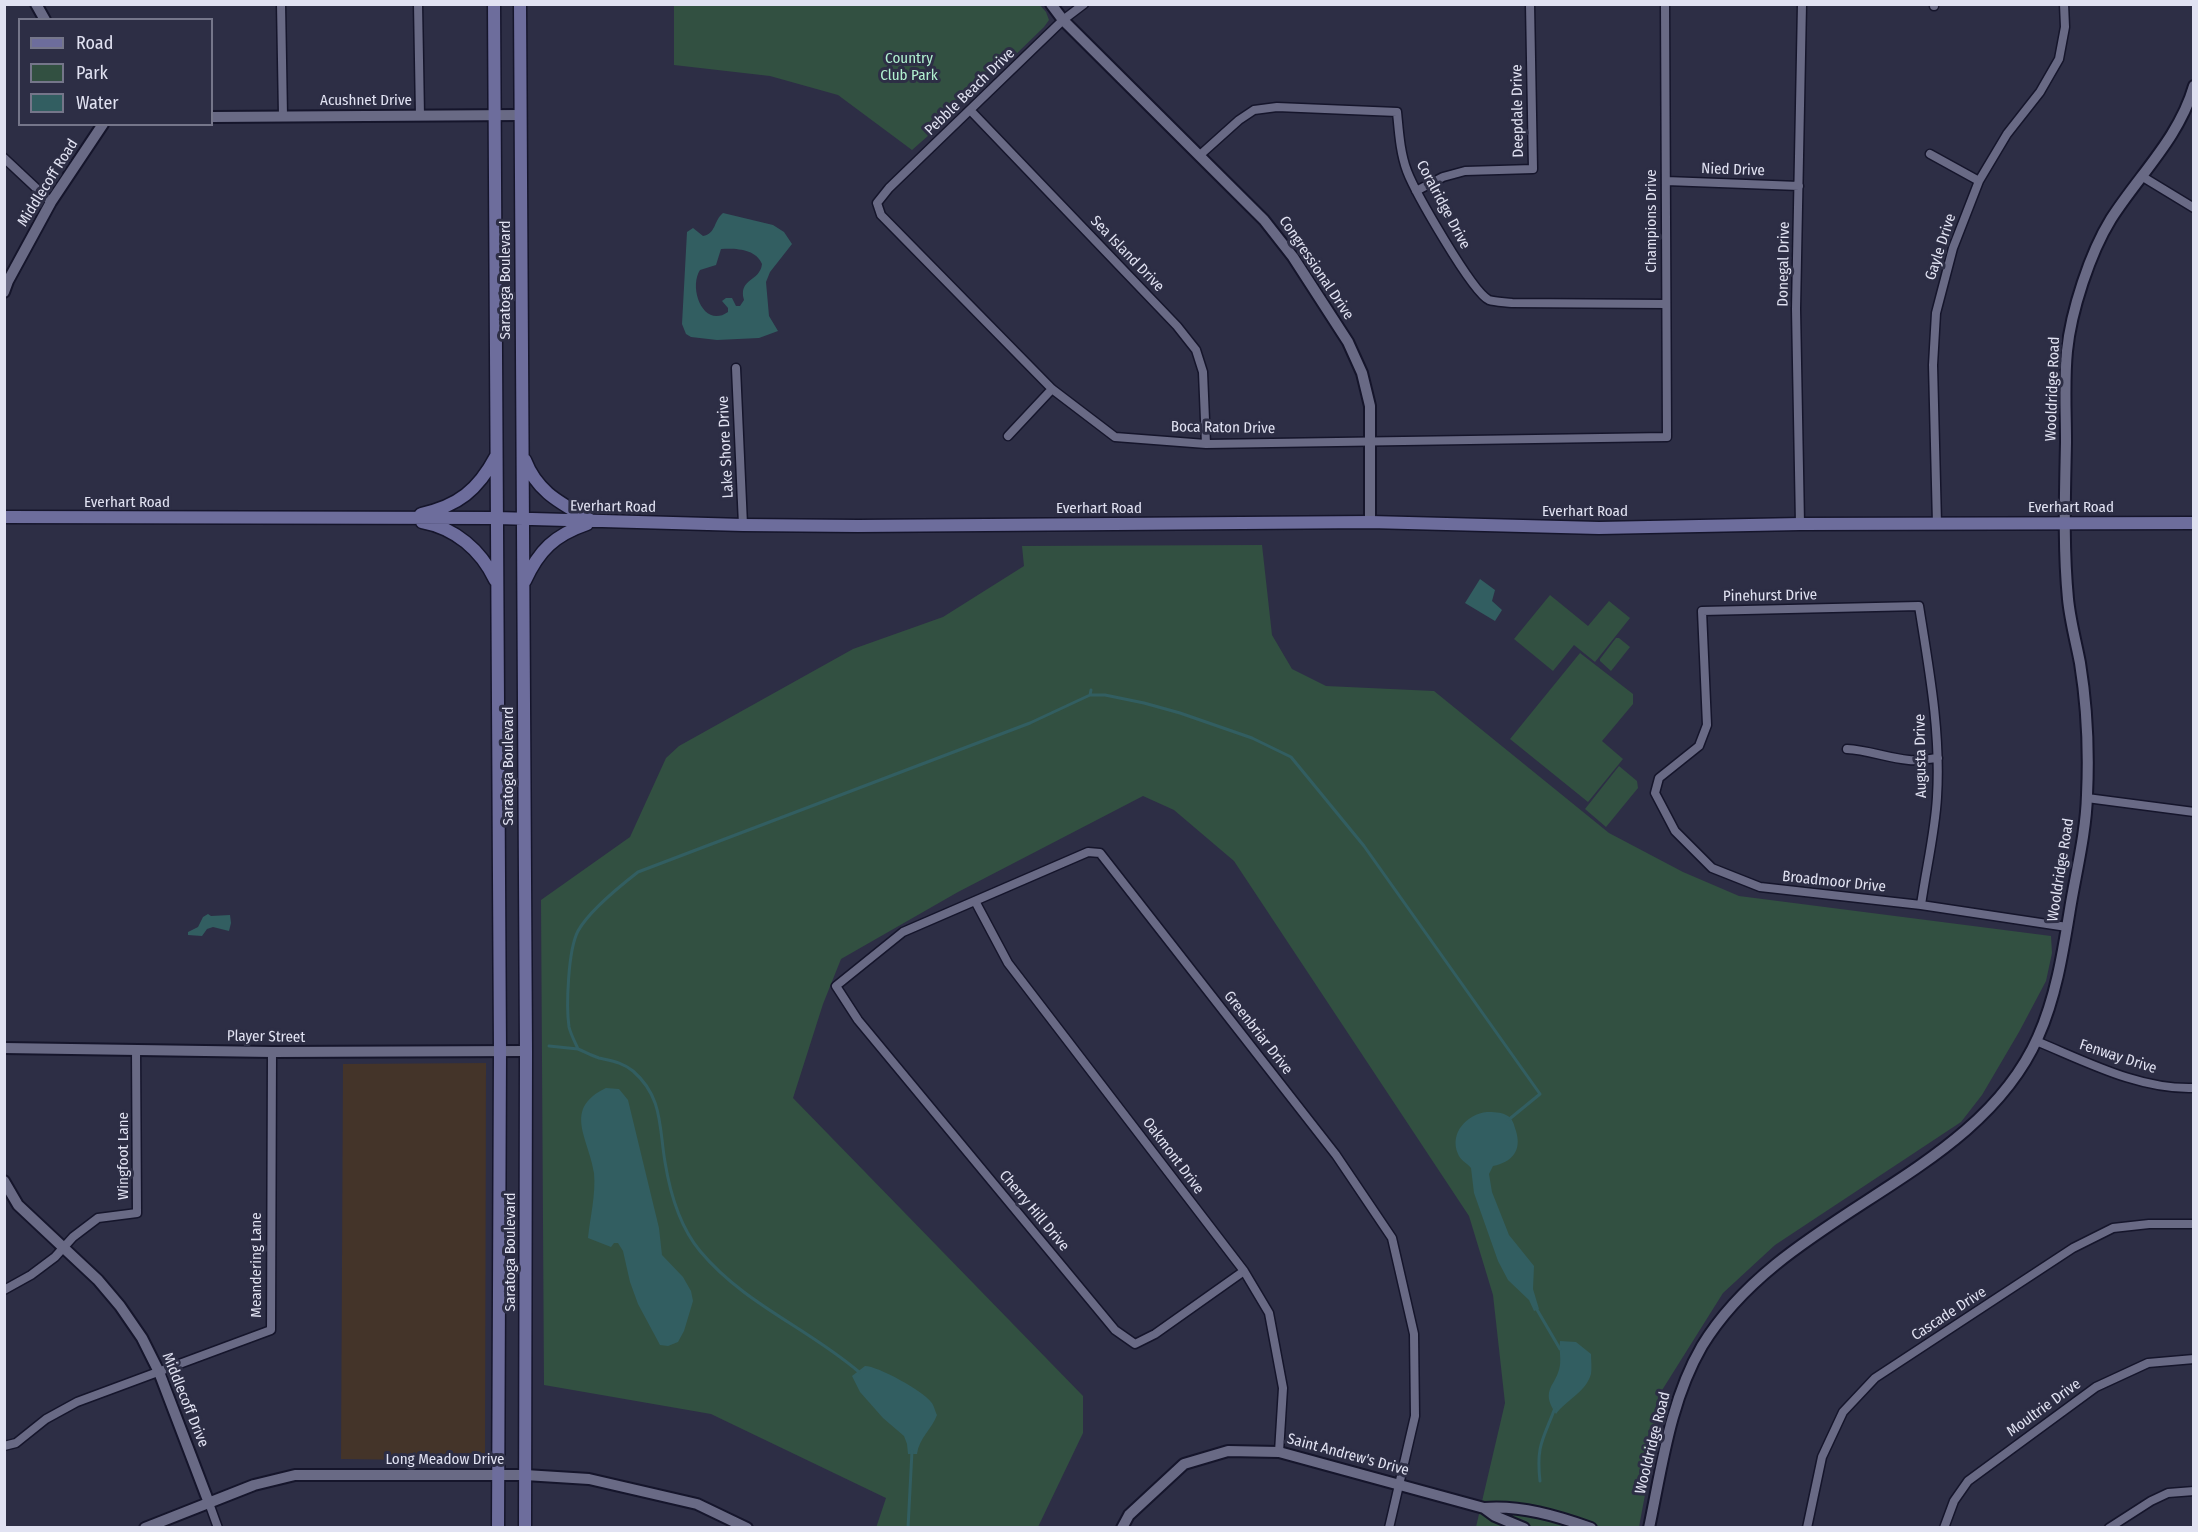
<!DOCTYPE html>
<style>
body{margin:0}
#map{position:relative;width:2198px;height:1532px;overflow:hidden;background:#2d2e45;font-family:"Fira Sans Condensed",sans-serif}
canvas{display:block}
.frame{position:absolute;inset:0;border:6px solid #e1e2f2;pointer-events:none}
.legend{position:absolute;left:18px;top:18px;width:195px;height:108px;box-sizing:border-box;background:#2d2e45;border:2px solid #75768a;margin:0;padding:8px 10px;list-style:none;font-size:18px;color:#e1e2f2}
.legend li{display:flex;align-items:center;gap:12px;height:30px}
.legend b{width:30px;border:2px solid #75768a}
</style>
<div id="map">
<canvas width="2198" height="1532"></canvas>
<div class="frame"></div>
<ul class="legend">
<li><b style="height:8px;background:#6d6d9c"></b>Road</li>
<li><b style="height:16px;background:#325041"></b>Park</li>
<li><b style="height:16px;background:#325e61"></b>Water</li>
</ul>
</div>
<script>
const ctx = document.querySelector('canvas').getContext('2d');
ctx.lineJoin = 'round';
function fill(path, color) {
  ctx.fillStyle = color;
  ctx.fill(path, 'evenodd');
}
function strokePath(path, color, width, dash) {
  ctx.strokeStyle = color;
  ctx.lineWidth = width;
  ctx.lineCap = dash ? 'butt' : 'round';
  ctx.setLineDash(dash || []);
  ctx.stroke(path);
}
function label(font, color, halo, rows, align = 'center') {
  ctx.font = font + ' "Fira Sans Condensed",sans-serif';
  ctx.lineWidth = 6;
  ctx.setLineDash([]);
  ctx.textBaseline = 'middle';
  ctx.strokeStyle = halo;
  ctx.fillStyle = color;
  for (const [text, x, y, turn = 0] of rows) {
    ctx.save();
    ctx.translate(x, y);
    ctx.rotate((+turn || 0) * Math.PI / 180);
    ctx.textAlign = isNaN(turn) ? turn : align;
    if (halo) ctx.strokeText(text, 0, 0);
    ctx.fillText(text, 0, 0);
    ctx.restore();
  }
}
fill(new Path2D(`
 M486,1063L485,1461L341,1459L343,1064Z`), '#443429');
fill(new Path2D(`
 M1039,4L1046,12L1049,20L1044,27L972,97L912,150L838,95L770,76L674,65V5Z
 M1262,545L1272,635L1292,669L1326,686L1434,691L1609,833L1683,872L1739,896L2051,936L2052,953L2046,981L2019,1032L1982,1095L1961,1122L1775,1245L1723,1293L1659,1395L1654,1446L1639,1527H1476L1505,1403L1493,1295L1469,1216L1234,861L1174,810L1143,796L958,892L841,959L823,1004L793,1098L1083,1396V1433L1038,1527L876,1528L886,1498L711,1414L544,1385L541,900L630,837L666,758L679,746L853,649L943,617L1024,566L1022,546Z
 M1550,595L1588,626L1609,601L1630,618L1595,662L1574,645L1553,671L1514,639Z
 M1616,638H1619L1630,647L1611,671L1600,661V659Z
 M1580,653L1633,694V704L1602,741L1623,759L1588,802L1510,739Z
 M1619,766L1637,781L1638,788L1606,827L1585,809Z`), '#325041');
fill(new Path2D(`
 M723,213L773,225L784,232L792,244L770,272L766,282L769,316L778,331L759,338L717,340L691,337L686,334L682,324L687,232L693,228L703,236C716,234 714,220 723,213ZM721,249C736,248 756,249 762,264C760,282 738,278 744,300L740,306H736L732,298H726L722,301L728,308V312C704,329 688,289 700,270L716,265Z
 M1480,579L1495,590L1492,601L1502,610L1495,621L1465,603Z
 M208,914L211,916L230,915L231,923L229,931L213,927L207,929L202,936L188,935V932L198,927L203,917Z
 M606,1088L619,1089L628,1100L659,1228L662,1255L683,1277L691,1291L693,1301L684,1331L678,1342L668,1346L660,1345L638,1304L630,1282L623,1251L618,1243H614L611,1247L588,1238C590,1218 596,1194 594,1173C589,1138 562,1109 606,1088Z
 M1487,1112C1493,1112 1501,1112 1506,1115C1513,1118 1514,1125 1516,1131C1522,1151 1512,1162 1493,1166L1489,1174L1492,1192L1509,1235L1534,1266L1533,1289L1539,1309L1534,1311L1529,1300L1508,1280L1498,1261L1474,1193L1471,1168C1467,1163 1460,1160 1458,1154C1449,1133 1467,1114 1487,1112Z
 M1560,1341L1576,1342L1591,1354C1591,1360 1592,1368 1591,1374C1586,1392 1566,1400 1556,1414C1539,1389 1557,1386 1560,1365C1561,1358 1559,1349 1560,1341Z
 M865,1366C878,1366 923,1391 931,1402C934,1405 935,1411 937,1415C932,1429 919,1438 917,1454H908L907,1444L904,1436L883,1418L860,1392L852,1376Z`), '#325e61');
strokePath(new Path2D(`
 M1091,690L1090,695H1105L1144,703L1180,713L1252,738L1291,757L1364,846L1540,1094L1507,1121
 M549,1046L578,1049
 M1536,1308L1560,1349
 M859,1372C808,1328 744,1304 700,1251C680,1227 670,1193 665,1162C659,1127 663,1097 633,1071C622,1062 612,1061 599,1058C592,1056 585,1052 578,1049C575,1042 571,1035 569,1027C566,1006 568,950 578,931C589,911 620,886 638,872L1030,723L1090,695
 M1540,1481C1536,1445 1543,1440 1555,1408
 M908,1528L912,1451`), '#325e61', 3);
const minor = new Path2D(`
 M281,4L283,116
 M418,4L420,116
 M1084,4L1063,20L889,188L877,203L881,215L1052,389L1115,437L1206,444L1667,437L1665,4
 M1934,4V6
 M971,111L1177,326L1196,350L1203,372L1206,444
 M1930,154L1979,181
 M1200,155L1239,120L1254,110L1277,107L1397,112C1399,132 1400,152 1407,171C1415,192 1472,292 1489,300C1495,302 1505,302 1512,303L1666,304
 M4,158L51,202
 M2143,177L2194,208
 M1666,181L1799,186
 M1416,191L1443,177L1465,171L1533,169L1530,4
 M736,368L743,525
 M1008,436L1052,389
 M1800,524L1796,309L1802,4
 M1937,524L1933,365L1936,313L1953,248L1979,181L2007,134L2040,92L2059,59L2065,27L2064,4
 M1847,749C1868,750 1887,758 1909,760C1918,761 1928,759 1938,758
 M2087,798L2194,812
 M975,901L1008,963L1244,1271L1269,1313L1283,1388L1279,1452
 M1921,905C1926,869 1935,833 1937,797C1941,733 1929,669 1919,606L1702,611L1707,725L1699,746L1659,778L1655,793L1675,831L1712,868L1760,887L1921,905L2067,927
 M2036,1041C2085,1061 2139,1090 2194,1088
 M1244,1271L1155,1334L1135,1344L1115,1330L858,1020L836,986L903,932L1088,852L1100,853L1336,1155L1392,1238L1414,1334L1415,1416L1389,1528
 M4,1290L31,1275L55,1257L73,1237L98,1218L137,1213L136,1049
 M4,1446L16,1443L46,1419L77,1402L271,1330L272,1052
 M209,1503L218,1528
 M1807,1528L1822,1457L1843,1412L1875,1378L2073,1248L2113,1228L2149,1224H2194
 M1944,1528L1954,1501L1968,1481L2096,1387L2148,1363L2194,1359
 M2109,1528L2151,1501L2168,1493L2194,1491`);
const tertiary = new Path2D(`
 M36,4L45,20
 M1051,4L1063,20L1264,220L1293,257L1348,342L1362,373L1370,406V522
 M212,117L520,115
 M4,292L8,281L51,202L103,124
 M4,1048L272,1052L526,1051
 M4,1181L18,1205L98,1280L120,1306L142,1338L159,1372L209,1503
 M1484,1508L1495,1516L1524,1528
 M145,1528L254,1485L295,1475H525L589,1479L697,1504L747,1528
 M1122,1528L1129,1515L1184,1464L1228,1451L1279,1452L1484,1508C1521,1505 1557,1516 1591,1528
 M1649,1528C1662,1466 1670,1401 1702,1346C1784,1211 1975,1179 2038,1037C2056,997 2063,952 2070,909C2076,872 2086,833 2087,795C2089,752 2087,706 2080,663C2076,642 2070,620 2068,599C2063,546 2065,494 2066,442C2066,412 2064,381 2067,351C2071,311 2090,253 2111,219C2139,175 2179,138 2194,86`);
const secondary = new Path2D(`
 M494,4L500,1051L498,1528
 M520,4L526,1051L525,1528
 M525,460C538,494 563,504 592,521
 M421,514C458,506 478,490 496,456
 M4,517L497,518L743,525L858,526L1370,522L1599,528L1800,524L2194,523
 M422,522C455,528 481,550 495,580
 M525,581C539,550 555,535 587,524`);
strokePath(minor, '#15152b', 11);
strokePath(tertiary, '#15152b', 14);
strokePath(secondary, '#15152b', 15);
strokePath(minor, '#696a85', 8);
strokePath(tertiary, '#696a85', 10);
strokePath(secondary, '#6d6d9c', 12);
label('15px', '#b0f0d0', '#2d2e45', [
 ["Country",909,59],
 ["Club Park",909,76]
]);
label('15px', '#e1e2f2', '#2d2e45', [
 ["Pebble Beach Drive",970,92,-44],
 ["Acushnet Drive",366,101],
 ["Deepdale Drive",1518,111,-91],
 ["Nied Drive",1733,170,2],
 ["Middlecoff Road",48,183,-58],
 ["Coralridge Drive",1443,205,62],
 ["Champions Drive",1652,221,-90],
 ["Gayle Drive",1941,247,-72],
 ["Sea Island Drive",1127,254,46],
 ["Donegal Drive",1784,264,-89],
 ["Congressional Drive",1316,268,56],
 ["Saratoga Boulevard",506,280,-90],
 ["Wooldridge Road",2053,389,-88],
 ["Boca Raton Drive",1223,428,1],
 ["Lake Shore Drive",726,447,-93],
 ["Everhart Road",127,503],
 ["Everhart Road",613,507,1],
 ["Everhart Road",2071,508],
 ["Everhart Road",1099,509],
 ["Everhart Road",1585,512],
 ["Pinehurst Drive",1770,596,-1],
 ["Augusta Drive",1921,756,-91],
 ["Saratoga Boulevard",509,766,-90],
 ["Wooldridge Road",2061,870,-81],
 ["Broadmoor Drive",1834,882,6],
 ["Greenbriar Drive",1258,1033,52],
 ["Player Street",266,1037,1],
 ["Fenway Drive",2118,1057,18],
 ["Wingfoot Lane",124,1156,-90],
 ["Oakmont Drive",1173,1156,53],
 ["Cherry Hill Drive",1034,1211,50],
 ["Saratoga Boulevard",511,1252,-90],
 ["Meandering Lane",257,1265,-90],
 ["Cascade Drive",1949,1314,-33],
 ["Middlecoff Drive",185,1400,68],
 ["Moultrie Drive",2044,1408,-36],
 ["Wooldridge Road",1653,1443,-76],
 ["Saint Andrew's Drive",1348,1455,15],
 ["Long Meadow Drive",445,1460]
]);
</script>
